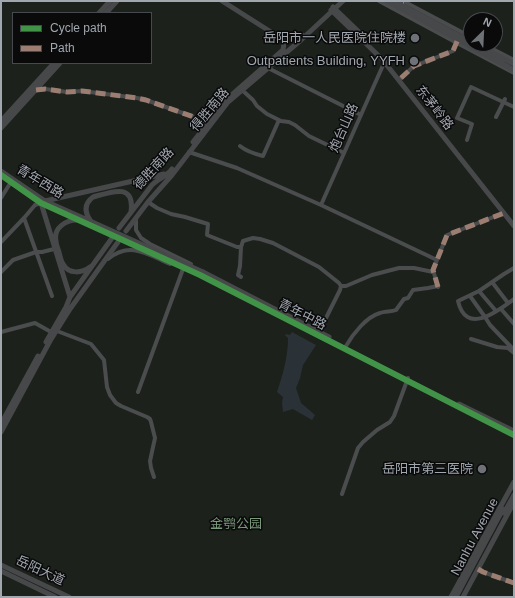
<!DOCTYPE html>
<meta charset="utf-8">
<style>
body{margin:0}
#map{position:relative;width:515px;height:598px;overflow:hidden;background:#0f0f10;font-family:Arial,sans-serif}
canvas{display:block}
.frame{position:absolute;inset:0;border:2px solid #a1a7af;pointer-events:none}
.legend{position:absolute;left:12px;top:12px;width:140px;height:52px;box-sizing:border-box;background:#0a0a0b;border:1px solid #46494d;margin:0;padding:5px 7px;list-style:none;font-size:12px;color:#a1a7af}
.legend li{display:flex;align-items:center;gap:8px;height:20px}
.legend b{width:20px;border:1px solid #46494d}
.north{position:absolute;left:463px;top:12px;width:40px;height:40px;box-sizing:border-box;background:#0a0a0b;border:1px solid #46494d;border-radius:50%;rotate:24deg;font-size:11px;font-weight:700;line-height:16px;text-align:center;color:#a1a7af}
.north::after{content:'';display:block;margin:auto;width:14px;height:18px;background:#6e7277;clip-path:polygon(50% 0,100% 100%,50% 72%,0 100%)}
</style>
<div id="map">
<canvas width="515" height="598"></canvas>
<div class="frame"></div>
<ul class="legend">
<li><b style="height:5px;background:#419447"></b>Cycle path</li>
<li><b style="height:5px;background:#9b7d72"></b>Path</li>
</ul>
<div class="north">N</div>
</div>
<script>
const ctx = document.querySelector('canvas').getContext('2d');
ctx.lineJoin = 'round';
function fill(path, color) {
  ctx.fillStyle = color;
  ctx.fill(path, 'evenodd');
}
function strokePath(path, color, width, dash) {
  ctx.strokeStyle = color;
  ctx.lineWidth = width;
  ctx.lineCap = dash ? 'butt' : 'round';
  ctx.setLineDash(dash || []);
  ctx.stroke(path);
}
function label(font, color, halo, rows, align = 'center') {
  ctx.font = font + ' Arial,"Noto Sans SC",sans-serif';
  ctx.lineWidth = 3;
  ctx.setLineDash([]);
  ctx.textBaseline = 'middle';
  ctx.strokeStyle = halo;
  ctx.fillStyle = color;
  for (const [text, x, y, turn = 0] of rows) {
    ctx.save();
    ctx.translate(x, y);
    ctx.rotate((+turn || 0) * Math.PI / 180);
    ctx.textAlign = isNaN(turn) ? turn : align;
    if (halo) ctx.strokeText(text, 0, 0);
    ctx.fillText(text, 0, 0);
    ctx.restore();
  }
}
fill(new Path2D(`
 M1,1H514V597H1ZM13,13H151V63H13ZM471,20H495V44H471Z`), '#1c211c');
fill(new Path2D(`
 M292,332L316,345L303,365L300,378L296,388L301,403L315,415L312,420L293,409L283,412L282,403L283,397L277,392C283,374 288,357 288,338L285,335L286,334L290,335Z`), '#2b3237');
strokePath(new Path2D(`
 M379,1L457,43L514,73
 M403,1L471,37
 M483,44L514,60
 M268,68L361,115
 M401,78L414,66L453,51L457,41
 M36,90L45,89L67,92L82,91L137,98L146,100L208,122
 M242,90L253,100L257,106L267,114L281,121L289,122L295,125L309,136L344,153
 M496,117L505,99
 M467,140L472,124L457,118L471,87L514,107
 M240,146C246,151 255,154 263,156L279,120
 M189,152L237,168L321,205L437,260
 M1,198L11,182
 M148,202L157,208L171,214L185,217L208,224L207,235L237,247H241L240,266L238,275L241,277
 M321,205L384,63L386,60
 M24,218L52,296
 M136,218V230L141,238L150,244L191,264
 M1,242L24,218L35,205L41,203
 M241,247L243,241L253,238L260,239L273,243L319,267L339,283L341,286L340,290L319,332
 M108,259C130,241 147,254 170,264
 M514,268L504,274L479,291L458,301C466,336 498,311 514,299
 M1,272L13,260L36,252H42L54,249
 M492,282L508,303
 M341,286H346L372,275L399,268H414L433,272
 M438,287L433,270L447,235L504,213
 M479,291L496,311
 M470,296L485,317L490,325L512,348H514
 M501,309L514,324
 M57,331L91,344L104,360L107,387L110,395L116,403L121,406L147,417L150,419L151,422L155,438L150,461L151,468L154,477
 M1,332L35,323L51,332
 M471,339L497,347L508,348L514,353
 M346,346C353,334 366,317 380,313C385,311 391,312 396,310L404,299L408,298L413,290L428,288L438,286
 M138,392L183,269
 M342,494L358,448L363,442L377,430L390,422L394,416L408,378
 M478,569L483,572L514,583`), '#4a4c4e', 4);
strokePath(new Path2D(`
 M222,1L282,39
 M387,1L514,70
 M394,1L471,42
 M333,7L360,33
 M331,10L382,59L514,226
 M99,13L110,1
 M106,13L117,1
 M282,39L293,40L302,35
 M475,44L514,64
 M1,121L54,63
 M1,128L60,63
 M193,142L226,100L283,50L284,43L282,39
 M1,171L45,201L90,221
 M1,175L41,203L200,275L514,435
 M45,201L164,174
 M41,203L70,297
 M77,220C66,220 53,228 56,241C56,245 58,249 59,252C60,256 61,261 63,264C69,275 82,273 90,267
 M90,220C84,211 85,203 93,197C111,192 135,182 131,212
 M119,228L152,185C158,179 167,176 172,169
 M126,231L148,202L172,175L228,102L301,40L343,1
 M203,272L329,337
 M46,342L66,307L70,297L112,238
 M459,404L514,431
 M1,424L38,356
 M1,432L50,341L70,309L118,242
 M504,513L514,495
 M1,565L69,597
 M1,571L55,597
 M451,597L514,482
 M456,597L503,509
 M463,597L514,502`), '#47484a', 5);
strokePath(new Path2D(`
 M90,221L203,272`), '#47484a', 5);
strokePath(new Path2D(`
 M403,1H404
 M401,78L414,66L453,51L458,39
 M36,90L45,89L67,92L82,91L137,98L146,100L208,122
 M438,287L433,270L447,235L504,213
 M478,569L483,572L514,583`), '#9b7d72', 5, [10, 5]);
strokePath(new Path2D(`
 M1,175L41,203L200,275L514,435`), '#419447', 6);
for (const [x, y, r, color] of [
 [415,38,5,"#6e7277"],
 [414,61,5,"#6e7277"],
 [482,469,5,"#6e7277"]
]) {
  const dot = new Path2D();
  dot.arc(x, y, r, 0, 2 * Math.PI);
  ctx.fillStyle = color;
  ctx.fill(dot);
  strokePath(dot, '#0a0a0b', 1.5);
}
label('13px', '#a1a7af', '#0a0a0b', [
 ["岳阳市一人民医院住院楼",406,38],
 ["Outpatients Building, YYFH",405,61],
 ["岳阳市第三医院",473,469]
], 'right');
label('13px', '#a1a7af', '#0a0a0b', [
 ["东茅岭路",434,108,52],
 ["得胜南路",210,110,-50],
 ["炮台山路",344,128,-66],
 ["德胜南路",154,169,-47],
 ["青年西路",40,182,31],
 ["青年中路",302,315,27],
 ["Nanhu Avenue",475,537,-62],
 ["岳阳大道",40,571,25]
]);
label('13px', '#7b997a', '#0a0a0b', [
 ["金鹗公园",236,524]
]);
</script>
